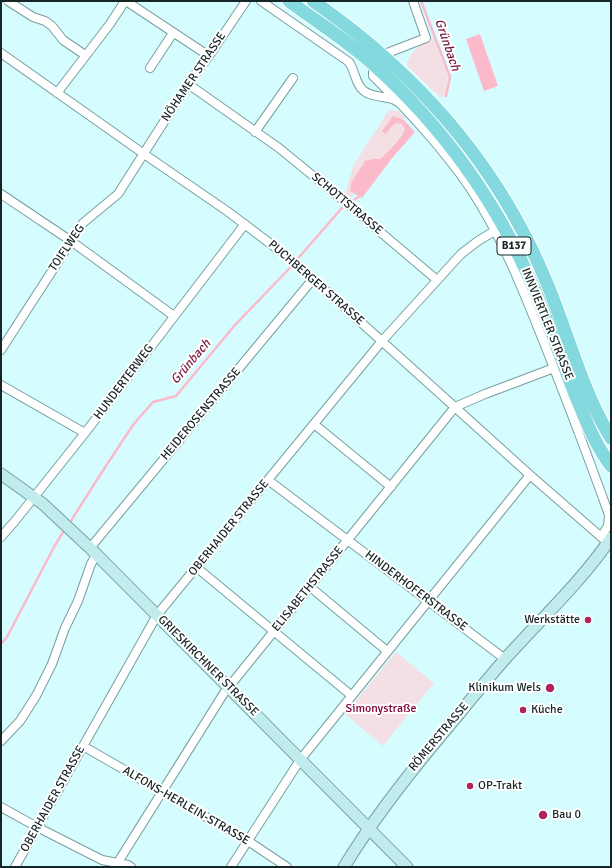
<!DOCTYPE html>
<meta charset="utf-8">
<style>
body{margin:0}
#map{position:relative;width:612px;height:868px;overflow:hidden;background:#d5fdff;font-family:Signika,sans-serif}
canvas{display:block}
.frame{position:absolute;inset:0;border:2px solid #162526;pointer-events:none}
</style>
<div id="map">
<canvas width="612" height="868"></canvas>
<div class="frame"></div>
</div>
<script>
const ctx = document.querySelector('canvas').getContext('2d');
ctx.lineJoin = 'round';
function fill(path, color) {
  ctx.fillStyle = color;
  ctx.fill(path, 'evenodd');
}
function strokePath(path, color, width, dash) {
  ctx.strokeStyle = color;
  ctx.lineWidth = width;
  ctx.lineCap = dash ? 'butt' : 'round';
  ctx.setLineDash(dash || []);
  ctx.stroke(path);
}
function label(font, color, halo, rows, align = 'center') {
  ctx.font = font + ' Signika,sans-serif';
  ctx.lineWidth = 4;
  ctx.setLineDash([]);
  ctx.textBaseline = 'middle';
  ctx.strokeStyle = halo;
  ctx.fillStyle = color;
  for (const [text, x, y, turn = 0] of rows) {
    ctx.save();
    ctx.translate(x, y);
    ctx.rotate((+turn || 0) * Math.PI / 180);
    ctx.textAlign = isNaN(turn) ? turn : align;
    if (halo) ctx.strokeText(text, 0, 0);
    ctx.fillText(text, 0, 0);
    ctx.restore();
  }
}
fill(new Path2D(`
 M433,37L448,77L445,94L441,98L407,66C408,51 422,45 433,37Z
 M389,110L398,111L406,118L404,120L393,116L386,134L391,127L396,123L402,124L405,130C399,142 390,150 380,159H372L365,161L351,183L350,191L354,194L351,197L345,193L353,166Z
 M396,652L434,683L383,746L345,714Z`), '#f4e0e4');
fill(new Path2D(`
 M480,34L498,86L484,91L466,39Z
 M393,116L404,120L415,132L393,157L362,198L350,191L351,183L365,161L372,159H380C390,150 399,142 405,130L402,124L396,123L391,127L386,134L382,131Z`), '#fbb9c9');
strokePath(new Path2D(`
 M421,1L450,77L446,96
 M69,524L100,475L133,425L153,402L176,396L235,325L287,271L341,209L361,195
 M1,644L7,637L54,547L65,529`), '#fbb9c9', 2.5);
const street = new Path2D(`
 M8,1L33,17L45,21L52,26L63,40L85,55
 M126,1L209,56
 M261,1L349,62C355,71 354,77 359,85C365,97 381,96 393,99L396,101
 M413,1L426,38L382,55L373,64V76C408,111 442,147 470,188C503,238 524,293 546,348C568,404 589,459 609,515L608,526L601,537
 M1,53L144,154L227,211L292,260L530,475L608,543
 M150,68L173,33
 M188,84L279,148L339,197L437,280
 M57,93L110,24L125,1
 M255,132L293,78
 M1,194L71,241L174,316
 M1,350L83,223L118,194L188,84L209,56L246,1
 M1,385L85,433
 M314,424L391,487
 M268,480L505,659
 M1,537L15,521L85,433L245,224
 M90,548L313,279
 M196,567L352,696
 M309,586L387,651
 M1,741L20,721L36,696L52,664L65,628L78,601L91,564L96,555
 M83,746L248,841L287,867
 M1,807L37,827L102,860L128,865L131,867
 M15,867L157,615L382,341L461,254L478,241L496,230
 M115,867L224,693L455,407L485,394L554,368
 M231,867L300,760L530,475`);
const secondary = new Path2D(`
 M1,474L43,504L90,548L407,867
 M344,867C373,819 407,776 443,733C464,708 484,683 505,659C541,619 581,582 611,538`);
const primary = new Path2D(`
 M289,1C317,22 348,41 374,65C442,126 496,201 533,286C550,325 563,365 579,404C588,426 597,447 611,466
 M313,1C337,18 361,36 382,55C453,117 510,194 546,281C568,333 582,391 611,438`);
strokePath(street, '#799e9f', 10);
strokePath(secondary, '#799e9f', 13);
strokePath(primary, '#fff', 15);
strokePath(street, '#fff', 8);
strokePath(secondary, '#c1ecee', 11);
strokePath(primary, '#83d9dd', 13);
for (const [x, y, r, color] of [
 [588,620,4,"#b1235b"],
 [550,688,5,"#b1235b"],
 [523,710,4,"#b1235b"],
 [470,786,4,"#b1235b"],
 [543,815,5,"#b1235b"]
]) {
  const dot = new Path2D();
  dot.arc(x, y, r, 0, 2 * Math.PI);
  ctx.fillStyle = color;
  ctx.fill(dot);
  strokePath(dot, '#fff', 1.5);
}
for (const [x, y, w] of [
 [514,246,34]
]) {
  const box = new Path2D();
  box.roundRect(x - w / 2, y - 9, w, 18, 3);
  ctx.fillStyle = '#fff';
  ctx.fill(box);
  strokePath(box, '#162526', 1);
}
label('bold 11px', '#162526', null, [
 ["B137",514,246]
]);
label('12px', '#162526', '#fff', [
 ["NÖHAMER STRASSE",194,77,-56],
 ["SCHOTTSTRASSE",347,204,40],
 ["TOIFLWEG",67,248,-56],
 ["PUCHBERGER STRASSE",316,283,41],
 ["INNVIERTLER STRASSE",547,324,68],
 ["HUNDERTERWEG",124,382,-53],
 ["HEIDEROSENSTRASSE",201,414,-50],
 ["OBERHAIDER STRASSE",229,528,-51],
 ["ELISABETHSTRASSE",308,589,-51],
 ["HINDERHOFERSTRASSE",416,591,37],
 ["GRIESKIRCHNER STRASSE",208,666,45],
 ["RÖMERSTRASSE",439,737,-50],
 ["OBERHAIDER STRASSE",53,799,-61],
 ["ALFONS-HERLEIN-STRASSE",186,806,30]
]);
label('12px', '#162526', '#fff', [
 ["Werkstätte",580,620,"right"],
 ["Klinikum Wels",541,688,"right"],
 ["Küche",531,710],
 ["OP-Trakt",478,786],
 ["Bau 0",552,815]
], 'left');
label('12px', '#83003d', '#fff', [
 ["Simonystraße",381,709]
]);
label('italic 13px', '#781d3e', '#fff', [
 ["Grünbach",447,45,71],
 ["Grünbach",191,362,-50]
]);
</script>
